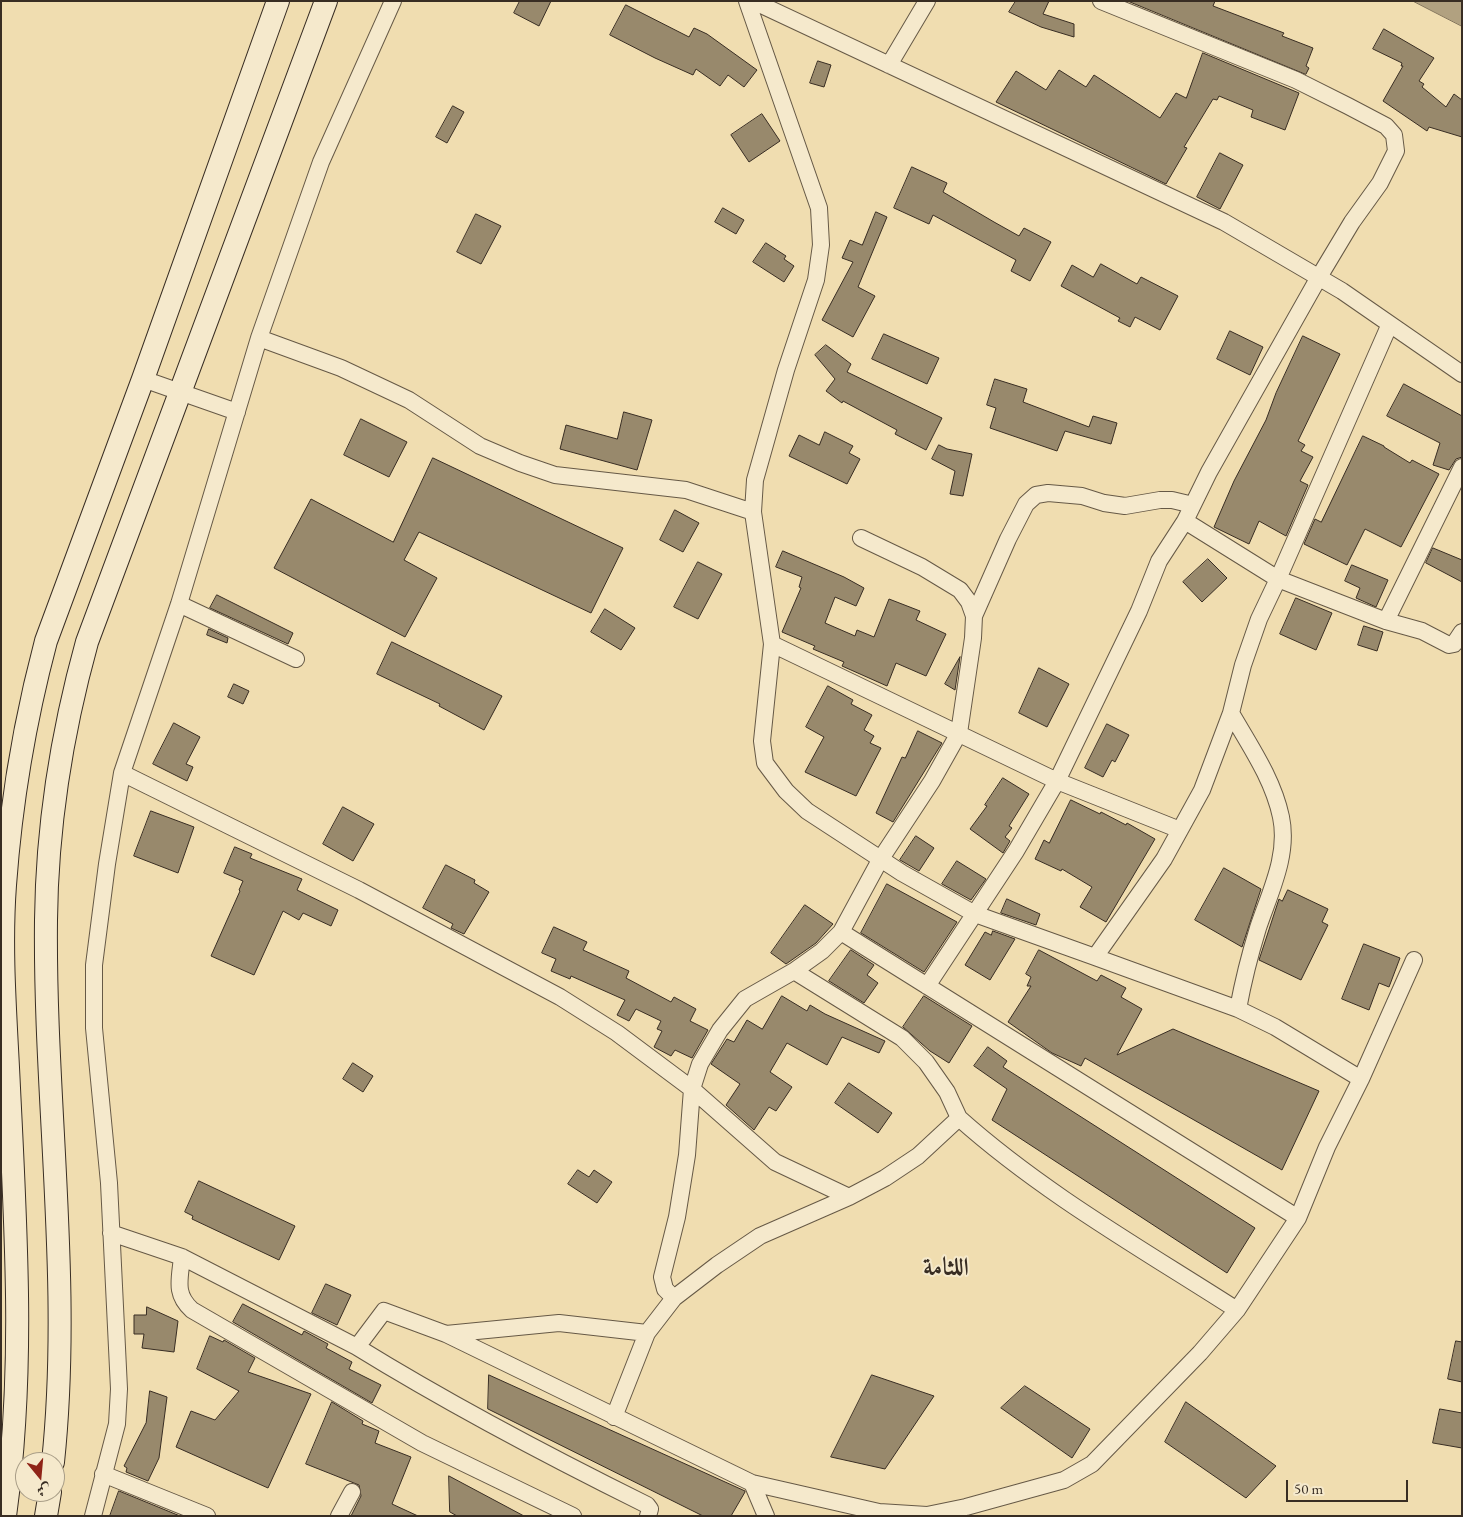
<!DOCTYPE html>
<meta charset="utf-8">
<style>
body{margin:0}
#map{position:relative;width:1463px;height:1517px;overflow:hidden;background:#f0ddb0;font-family:"EB Garamond",Amiri,serif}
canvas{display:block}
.frame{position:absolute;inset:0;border:2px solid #382d23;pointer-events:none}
.north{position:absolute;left:15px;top:1452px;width:50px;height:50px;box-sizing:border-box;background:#f5e9cc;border:1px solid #a99e88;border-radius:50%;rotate:163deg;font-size:14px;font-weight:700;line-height:20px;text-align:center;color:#382d23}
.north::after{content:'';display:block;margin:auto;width:18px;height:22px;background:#8f2418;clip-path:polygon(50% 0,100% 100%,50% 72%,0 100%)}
.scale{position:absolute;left:1286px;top:1480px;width:122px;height:22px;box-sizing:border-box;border:2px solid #382d23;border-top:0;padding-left:6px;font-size:15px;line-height:18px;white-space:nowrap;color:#382d23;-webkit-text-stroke:4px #f5e9cc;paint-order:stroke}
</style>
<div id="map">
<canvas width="1463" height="1517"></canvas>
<div class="frame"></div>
<div class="north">ش</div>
<div class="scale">50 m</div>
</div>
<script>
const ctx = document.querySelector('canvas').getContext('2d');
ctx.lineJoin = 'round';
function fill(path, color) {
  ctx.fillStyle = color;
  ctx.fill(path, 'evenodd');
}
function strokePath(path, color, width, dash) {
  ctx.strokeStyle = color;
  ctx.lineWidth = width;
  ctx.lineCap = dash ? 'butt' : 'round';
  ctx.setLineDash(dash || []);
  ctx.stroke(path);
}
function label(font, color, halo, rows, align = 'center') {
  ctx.font = font + ' "EB Garamond",Amiri,serif';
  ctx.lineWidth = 4;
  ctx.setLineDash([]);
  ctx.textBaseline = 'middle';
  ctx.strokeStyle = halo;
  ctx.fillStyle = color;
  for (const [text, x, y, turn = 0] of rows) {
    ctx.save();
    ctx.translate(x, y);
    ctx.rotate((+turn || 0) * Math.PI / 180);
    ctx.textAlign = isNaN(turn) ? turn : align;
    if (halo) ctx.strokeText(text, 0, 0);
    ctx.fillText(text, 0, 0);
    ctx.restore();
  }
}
const water = new Path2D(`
 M1413,1H1462V26Z`);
fill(water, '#b1a180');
strokePath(water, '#81735b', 1);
const building = new Path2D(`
 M520,1H551L539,26L514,13Z
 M1016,1H1049L1043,14L1074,24V37L1041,27L1009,12Z
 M1128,1H1215L1213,6L1284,33L1282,36L1313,48L1306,66L1309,68L1306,74Z
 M626,5L689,37L694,28L707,34L757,70L744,87L728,75L720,86L696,69L693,75L655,58L610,35Z
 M1384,29L1434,58L1419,81L1424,84L1422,87L1446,107L1454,94L1462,100V137L1429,127L1427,131L1383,101L1403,66H1401L1402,63L1373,49Z
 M1203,53L1299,93L1285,130L1251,117L1253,110L1219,96L1217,100L1213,99L1184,147L1187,148L1166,184L996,102L1016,71L1046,90L1059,70L1086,87L1094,75L1160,118L1176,93L1186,98Z
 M818,61L831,65L824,87L810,83Z
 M453,106L464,112L447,143L436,137Z
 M762,114L780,141L749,162L731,135Z
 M1220,153L1243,165L1220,209L1197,197Z
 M912,167L947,183L943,192L994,222L1019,236L1024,228L1051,242L1030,281L1011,271L1016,260L933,215L929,224L894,208Z
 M723,208L744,220L736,234L715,222Z
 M876,212L887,217L858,287L875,296L853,337L822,320L853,262L842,258L850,240L862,245Z
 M476,214L501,226L481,264L457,252Z
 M766,243L786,256L784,259L794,266L784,282L753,262Z
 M1101,264L1137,284L1141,277L1178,296L1160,330L1135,317L1130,327L1118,321L1120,318L1061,286L1072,265L1093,277Z
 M1230,331L1263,347L1250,375L1217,359Z
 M884,334L939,358L927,384L872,359Z
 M1303,336L1340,354L1298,441L1305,445L1301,451L1313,457L1300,481L1308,485L1286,536L1259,521L1249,544L1214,527L1234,481L1266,420L1276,393Z
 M826,345L851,364L847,372L942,418L926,450L895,434L897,430L843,401L842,403L826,391L835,379L815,355Z
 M995,379L1027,389L1023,402L1089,427L1093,416L1117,423L1111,444L1065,431L1057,451L990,428L996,408L987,405Z
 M1404,384L1462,416V457L1456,459L1449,470L1433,465L1440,443L1387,416Z
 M624,412L652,420L637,470L560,449L566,425L617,439Z
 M361,419L407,442L389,477L344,455Z
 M825,432L853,446L849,453L860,459L847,484L789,456L799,435L819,445Z
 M1363,436L1384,446V447L1410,463L1412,460L1439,474L1401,547L1365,529L1347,565L1304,544L1315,519L1321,522Z
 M939,445L947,449L972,454L963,496L950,494L955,471L932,459Z
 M433,458L623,548L591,613L419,532L404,560L437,578L405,637L274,568L311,499L393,542Z
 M675,510L699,523L683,552L660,540Z
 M1433,548L1462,560V582L1426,563Z
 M783,551L844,577L864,588L856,606L835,597L825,623L855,636L857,630L874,637L889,599L920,611L916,620L946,634L926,676L896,663L887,686L842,666L844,662L813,649L815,646L782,632L801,588L799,587L802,577L776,567Z
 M1208,559L1227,578L1202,602L1183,582Z
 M698,562L722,574L698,619L674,607Z
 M1352,565L1388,580L1376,607L1356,598L1360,588L1345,581Z
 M217,595L293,633L288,644L210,608Z
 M1296,598L1332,613L1316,650L1280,634Z
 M605,609L635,628L621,650L591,632Z
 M1364,626L1383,632L1377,651L1358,645Z
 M209,629L228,638L227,643L207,635Z
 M392,642L502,696L484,730L439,706L440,704L377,674Z
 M960,657L955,690L945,684Z
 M1039,668L1069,684L1047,727L1019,713Z
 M234,684L249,691L243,704L228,697Z
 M828,686L853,700L851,704L872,715L864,730L874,736L870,743L881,748L856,796L805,772L824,737L806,727Z
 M174,723L200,737L186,764L193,767L187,781L153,764Z
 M1107,724L1129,735L1115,762L1112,760L1103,777L1085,768Z
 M918,731L942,743L893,822L876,813L902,757L905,758Z
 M1003,778L1029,794L1009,826L1012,828L1005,837L1010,841L1003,853L970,829L987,806L985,805Z
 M1071,800L1100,814L1101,812L1126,825L1127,823L1155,839L1106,922L1080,907L1092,887L1062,869L1061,871L1035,859L1044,840L1049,843Z
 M343,807L374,824L353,861L323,844Z
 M151,811L194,827L178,873L134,856Z
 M916,836L934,848L919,871L900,860Z
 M235,847L252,854L250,858L302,879L297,890L338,910L331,926L303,913L299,920L283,911L254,975L211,956L240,891L239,890L243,881L224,873Z
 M957,861L986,879L971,900L942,884Z
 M446,865L475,880L474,883L489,892L464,934L451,928L453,924L423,908Z
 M1224,868L1261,889L1242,947L1195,920Z
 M887,884L957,922L924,972L861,933Z
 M1288,890L1328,909L1322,922L1328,925L1301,980L1259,960L1279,899L1282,901Z
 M1007,899L1040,914L1036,925L1001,913Z
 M805,905L833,924L816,943L786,964L771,953Z
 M554,927L587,942L583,950L629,971L626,978L671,1002L674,997L696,1009L690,1021L708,1030L692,1058L675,1050L671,1056L654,1047L662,1031L657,1029L661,1021L636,1009L629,1021L617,1015L625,1000L571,976L570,979L551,971L556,959L542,953Z
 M993,931L1015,939L990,980L965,965L985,932L991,935Z
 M1364,944L1400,958L1389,987L1379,983L1369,1010L1342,999Z
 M851,950L874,965L867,975L878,983L864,1003L829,981Z
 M1039,950L1097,981L1101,975L1126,988L1121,997L1142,1009L1117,1055L1173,1029L1319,1091L1282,1170L1085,1058L1081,1066L1052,1053L1008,1022L1031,986H1027L1031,977L1026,974Z
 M782,996L807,1011L810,1005L825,1014L885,1041L879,1053L842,1037L827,1065L787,1043L770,1072L792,1087L776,1111L769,1107L754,1130L726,1105L740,1084L711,1064L727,1039L734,1042L747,1020L762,1029Z
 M924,996L972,1026L949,1063L930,1051L903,1027Z
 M988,1047L1007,1061L1003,1067L1255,1228L1227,1273L992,1120L1007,1089L974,1066Z
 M353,1063L373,1076L363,1092L343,1079Z
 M849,1083L892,1113L878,1133L835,1103Z
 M578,1170L589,1177L594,1170L612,1182L597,1203L568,1184Z
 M199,1181L295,1226L279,1260L192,1219L193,1216L185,1212Z
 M326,1284L351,1295L337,1325L312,1313Z
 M243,1304L302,1335L304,1331L328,1344L326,1348L352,1362L349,1369L381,1385L372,1403L233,1322Z
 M147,1307L178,1321L174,1352L142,1348L144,1334H134V1315H146Z
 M210,1336L223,1342L224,1340L255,1358L248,1372L311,1394L268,1488L176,1447L191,1411L215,1420L239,1391L197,1369Z
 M1456,1341L1462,1342V1382L1448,1379Z
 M489,1375L745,1491V1492L731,1516H703L488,1409Z
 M872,1375L934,1396L885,1469L831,1457Z
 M1025,1386L1090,1429L1072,1458L1001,1408Z
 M150,1391L167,1397L159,1458L148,1481L126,1472L127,1468L124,1466L146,1423Z
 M332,1402L363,1421L362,1424L379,1431L375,1443L411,1457L392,1504L418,1516H351L361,1496L359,1485L306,1464Z
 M1186,1402L1276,1466L1246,1498L1165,1442Z
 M1440,1409L1462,1413V1448L1433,1443Z
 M449,1476L524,1516H457L450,1512Z
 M119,1491L180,1516H110Z`);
fill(building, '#98896c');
strokePath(building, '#382d23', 1);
const minor = new Path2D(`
 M747,1L819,208L821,245L816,280L786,370L755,480L753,512L772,644L762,741L765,763L786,791L807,811L902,873L975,914L1095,957L1164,859L1202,790L1231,713L1243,665L1259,619L1278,579L1185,521
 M753,1L1224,222L1342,291L1462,374
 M889,65L927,1
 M1389,326L1278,579L1386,621L1422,631L1449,645L1454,644L1462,632
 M259,338L341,368L409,400L480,446L520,463L555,475L686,490L753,512
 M143,379L237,412
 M179,604L296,659
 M974,616L1008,539L1026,504L1036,495L1048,493L1082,496L1104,503L1125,506L1160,500H1172L1193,505
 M1386,621L1462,467
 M772,644L1057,781L1180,830
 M1231,713C1250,746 1273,779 1281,817C1289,855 1270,892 1258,928C1250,954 1243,982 1238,1009
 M122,773L359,890L560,997L617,1033L692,1089L775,1162L849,1197
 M841,932L1298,1218
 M1095,957L1238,1009L1275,1027L1361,1079
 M794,971L902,1038L926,1062L947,1092L959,1118
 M927,986L1016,851L1057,781L1139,611L1159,561L1185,521L1209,472L1319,277L1352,222L1380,183L1396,151L1394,135L1386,126L1348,106L1296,80L1101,1
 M111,1233L182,1257L357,1347L384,1311L446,1334L559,1323L647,1333
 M182,1257C180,1279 174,1294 192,1310L422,1443L573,1516
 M674,1298L665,1289L662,1277L677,1217L687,1155L692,1089L700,1064L720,1030L745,999L794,971L822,951L841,932L880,860L932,781L959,733L973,638L974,616L969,602L960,590L922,567L861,538
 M446,1334L752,1483L879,1512L927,1515L966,1507L1064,1480L1092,1464L1200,1353L1237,1310L1298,1218L1327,1147L1361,1079L1414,960
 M357,1347C451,1405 548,1456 647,1505L650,1509L648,1516
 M614,1417L647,1333L674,1298L717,1265L760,1236L849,1197L885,1178L918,1156L959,1118C1043,1193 1142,1249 1237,1310
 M103,1474L207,1516
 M752,1483L766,1516
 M93,1516L117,1424L119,1389L109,1183L94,1028V965L107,864L122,773L179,604L259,338L321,162L393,1
 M339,1516L352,1492`);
const secondary = new Path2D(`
 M53,1462C72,1282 44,1100 46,920C47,825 62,732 87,642L326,1
 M5,1516C25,1371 16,1233 9,1088C6,1021 0,952 5,885C11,803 25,720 46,641L143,379L278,1
 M46,1516L50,1492`);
strokePath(minor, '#665946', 18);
strokePath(secondary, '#382d23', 24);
strokePath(minor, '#f5e9cc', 16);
strokePath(secondary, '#f5e9cc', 22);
label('bold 25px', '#382d23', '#f5e9cc', [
 ["اللثامة",946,1268]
]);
</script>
